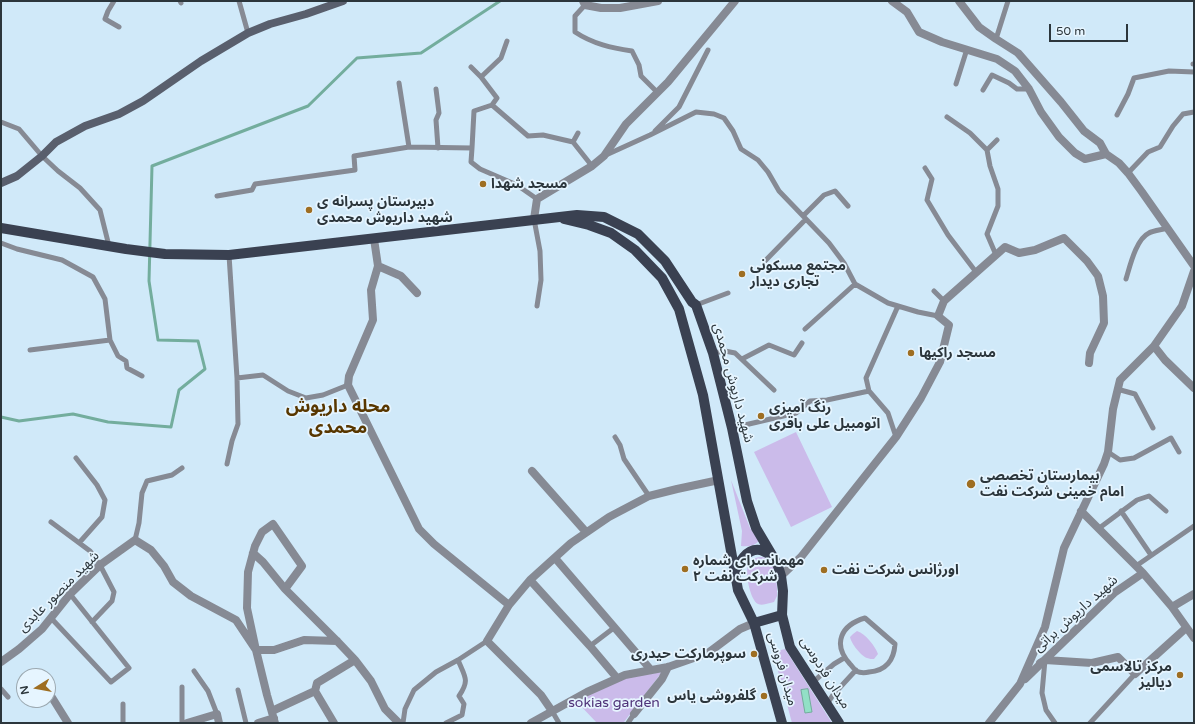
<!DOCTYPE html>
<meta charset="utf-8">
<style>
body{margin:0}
#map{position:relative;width:1195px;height:724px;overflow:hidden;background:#d0e9f9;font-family:"Varela Round",sans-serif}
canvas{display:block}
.frame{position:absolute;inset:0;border:2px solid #2c363c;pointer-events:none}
.north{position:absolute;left:16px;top:668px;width:40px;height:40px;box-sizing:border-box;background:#e6f5ff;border:1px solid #9ca9b1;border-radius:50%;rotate:259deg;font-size:11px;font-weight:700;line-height:16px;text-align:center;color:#2c363c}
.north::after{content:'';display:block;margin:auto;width:14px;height:18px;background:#9e6e22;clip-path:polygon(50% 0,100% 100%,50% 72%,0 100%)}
.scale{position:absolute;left:1049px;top:24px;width:79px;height:18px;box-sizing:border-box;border:2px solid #2c363c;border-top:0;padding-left:5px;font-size:12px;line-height:14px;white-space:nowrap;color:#2c363c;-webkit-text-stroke:3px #e6f5ff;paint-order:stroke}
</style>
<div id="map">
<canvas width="1195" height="724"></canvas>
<div class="frame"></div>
<div class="north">N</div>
<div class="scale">50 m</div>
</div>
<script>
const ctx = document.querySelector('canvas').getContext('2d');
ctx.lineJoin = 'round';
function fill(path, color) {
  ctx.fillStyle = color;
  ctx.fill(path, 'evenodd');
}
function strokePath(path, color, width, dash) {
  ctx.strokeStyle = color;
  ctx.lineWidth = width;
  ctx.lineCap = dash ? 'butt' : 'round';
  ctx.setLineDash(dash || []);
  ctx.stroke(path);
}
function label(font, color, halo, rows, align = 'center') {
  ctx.font = font + ' "Varela Round","Noto Sans Arabic",sans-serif';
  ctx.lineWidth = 3.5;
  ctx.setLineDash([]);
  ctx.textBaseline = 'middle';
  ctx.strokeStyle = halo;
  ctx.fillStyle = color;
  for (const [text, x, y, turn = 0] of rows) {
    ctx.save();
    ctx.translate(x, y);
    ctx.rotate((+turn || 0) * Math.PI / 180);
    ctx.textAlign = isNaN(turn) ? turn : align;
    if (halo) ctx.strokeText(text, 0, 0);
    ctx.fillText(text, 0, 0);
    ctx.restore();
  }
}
fill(new Path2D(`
 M796,432L832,507L791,527L754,452Z
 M731,480L750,528L759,541C754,546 748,547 741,546L742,531Z
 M760,557C764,557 768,558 771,562C775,568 778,589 777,596C776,598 775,600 774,602C769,603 763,606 758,604C750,600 744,570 749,563C752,558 755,558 760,557Z
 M857,631C866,634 875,646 878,654L874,659C871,659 870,659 867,658C861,656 851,643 850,637L853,634Z
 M785,649L832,723H792L773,652Z
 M662,672L624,722L622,723H597L576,701L625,678Z`), '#cbbbea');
const water = new Path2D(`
 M808,689L812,712L805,713L801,690Z`);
fill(water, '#92e0c6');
strokePath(water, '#73ad9d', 1);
strokePath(new Path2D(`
 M1,417L19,421L73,414L108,422L171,427L179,390L205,369L198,341L158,340L149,281L152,166L308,106L357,58L421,53L500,1`), '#73ad9d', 3);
strokePath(new Path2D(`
 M114,1L108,11L105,19L119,27
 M180,1L181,3
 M239,1L248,33
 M585,5L575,16V32C593,44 612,48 632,51L639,65L641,76L657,92
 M996,39L1008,1
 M1193,64H1194
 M471,67L481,77L497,98L492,105L528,136L543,135L573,142L592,166
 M481,77L501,58L507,41
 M399,83L409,147
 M956,84L967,49
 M436,89L439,113L436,120L438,148
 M983,90L992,75L1009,83L1017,89H1029
 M1117,115L1128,94L1134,78L1169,71L1194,72
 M947,117L970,133L987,150
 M1,122L19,129L42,156L58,171L80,188L100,210L109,246
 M655,131L679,107L708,50
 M573,142L578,133
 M472,148L474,111L492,105
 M606,155L650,135L696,112L714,114L724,118L733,131L741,149L758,160L768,172L779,191L829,243L844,263L855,284L888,303L918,312L938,316
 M925,168L932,179L927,200L948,235L976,272
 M1128,173L1148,152L1160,147L1173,126L1183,114L1194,112
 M217,196L252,190L255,184L355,170L354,156L409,147L472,148L471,162L480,169L517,185L537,199
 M803,216L824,195L835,191L848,206
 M534,219L540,251L541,280L537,306
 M1,243L17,249L62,260L93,277L105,299L110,340L30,350
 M996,255L987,234L998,206V189L990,166L987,150L997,140
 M765,261L806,219
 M1126,279C1130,266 1136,239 1149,233C1154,230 1162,230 1168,228
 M934,291L944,301
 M696,305L728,293
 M805,329L855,284
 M110,340L118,356L126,361L127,368L142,376
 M713,353L725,351L735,353L774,390
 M742,359L769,345L794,355L802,343
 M237,378L263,375L288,391L306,398L323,395L348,385
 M1117,389L1135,394L1153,428
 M732,428L796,413L810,401L827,400L869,391
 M615,437L620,445L624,459L649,496
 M896,437L888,413L869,391L866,378L898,306
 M1108,452L1120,460L1134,458L1171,438L1179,452
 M76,458L97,485L105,500L102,517L79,543
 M227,464L232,441L238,424L237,378L229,255
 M1121,511L1151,555
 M51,522L90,551L100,565L114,592L112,601L92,622
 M1098,529L1137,500L1149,496L1166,511
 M135,540L139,523L142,493L147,481L172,475L182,468
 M1136,566L1194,526
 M51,618L111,682L129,668L70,594
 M865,618L895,644C894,660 886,671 869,672C865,673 860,673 856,671C854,669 852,666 850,664C832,644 841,625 865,618Z
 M590,646L615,627
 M1045,660L1042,693L1046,710L1055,723
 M194,671L208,691L217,714
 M813,682L834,664L844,658
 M1,689L8,697
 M238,690L246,723
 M123,704V723
 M827,704L833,695L856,670
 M552,711L559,723
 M182,723V687
 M403,723L405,709L414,690L436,672L458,660
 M446,723L462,715L464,704L459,696C470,680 465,677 458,660L487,641
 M628,723L634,714
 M1090,723L1135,674`), '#868a94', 5);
strokePath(new Path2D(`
 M583,1L585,5L601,8H620L658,1
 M892,1L907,12L919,32L942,42L997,59L1015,71L1029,89L1041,112L1059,137L1075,153L1085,159L1106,154L1119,163L1128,173L1142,192L1194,266
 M959,1L979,27L996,39L1018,53L1061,102L1084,131L1100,143L1106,154
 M534,219L537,199L592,166L604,156L626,124L668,82L735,1
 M374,239L378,266L371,290L373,320L349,376L348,385L419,529L434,544L509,605L487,641L541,695L552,711
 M378,266L401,276L417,293
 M1154,346L1165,360L1194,388
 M532,471L586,532
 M1081,511L1143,573L1172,607L1194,638
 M253,553L263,562L285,589L302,566L273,524L262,532L255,546L248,572L247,608L256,650L267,695L275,723
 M555,558L651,670
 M781,576L801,557L896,437L921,398L940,362L949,325L938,316L944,301L1005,247L1019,253L1035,250L1064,238L1087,261L1098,276L1103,296L1104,323L1090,353L1089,363
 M530,580L590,646L617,678
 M285,589L337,641L355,660L371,681L385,709L399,723
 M509,605L530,580L571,543L609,517L649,496L677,489L719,480
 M1172,607L1194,594
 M1,662L19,649L42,629L70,594L100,565L135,540L151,550L164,566L173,582L191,596L236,620L256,650H274L304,640L337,641
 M1040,663L1045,660L1092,663L1118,657L1135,674L1186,628
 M1025,679L1114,593L1143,573
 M48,691L68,723
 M315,691L334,723
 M272,711L315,691L317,683L355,660
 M634,714L662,679L668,667
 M187,723L217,714L219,723
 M258,723L274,718
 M531,723L587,692L625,675L668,667L708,653L740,629L754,623
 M989,723L1020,684L1045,627L1064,548L1104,464L1108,452L1113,409L1120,380L1154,346L1182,306L1194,271`), '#868a94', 8);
strokePath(new Path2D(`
 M1,183L17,176L42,156L56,142L85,126L119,114L143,101L201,61L248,33L270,24L306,14L343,1`), '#595f6d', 8);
strokePath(new Path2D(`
 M564,219L589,225L611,233L635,250L662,278L679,309L703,395L738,590L754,623L782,723
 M1,228L126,249L165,254L229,255L577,215L604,217L638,234L665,261L692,302L696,305L713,353L732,428L747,501L756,528L772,555L778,566L781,576L783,591L782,615L790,647L839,723
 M735,573C739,563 746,548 760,550C764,551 768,554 772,555
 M754,623L782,615`), '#3a4151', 10);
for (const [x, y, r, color] of [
 [483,184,4,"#9e6e22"],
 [309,210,4,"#9e6e22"],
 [742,274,4,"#9e6e22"],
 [911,353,4,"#9e6e22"],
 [761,416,4,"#9e6e22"],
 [971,484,5,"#9e6e22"],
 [685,569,4,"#9e6e22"],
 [824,570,4,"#9e6e22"],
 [754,654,4,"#9e6e22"],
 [1180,675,4,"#9e6e22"],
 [764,696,4,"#9e6e22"]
]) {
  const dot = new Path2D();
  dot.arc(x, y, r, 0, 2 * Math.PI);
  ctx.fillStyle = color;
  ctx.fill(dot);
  strokePath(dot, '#e6f5ff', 1.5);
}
label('bold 14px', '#2c363c', '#e6f5ff', [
 ["مسجد شهدا",491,184],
 ["دبیرستان پسرانه ی",317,202],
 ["شهید داریوش محمدی",317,218],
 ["مجتمع مسکونی",750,266],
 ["تجاری دیدار",750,282],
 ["مسجد راکیها",919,353],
 ["رنگ آمیزی",769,408],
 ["اتومبیل علی باقری",769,424],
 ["بیمارستان تخصصی",980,476],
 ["امام خمینی شرکت نفت",980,492],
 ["مهمانسرای شماره",693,561],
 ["۲ شرکت نفت",693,577],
 ["اورژانس شرکت نفت",832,570],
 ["سوپرمارکت حیدری",746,654,"right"],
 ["مرکز تالاسمی",1172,667,"right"],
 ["دیالیز",1172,683,"right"],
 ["گلفروشی یاس",756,696,"right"]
], 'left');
label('14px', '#2c363c', '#e6f5ff', [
 ["شهید داریوش محمدی",733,383,75],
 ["شهید منصور عابدی",59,592,-45],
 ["شهید داریوش براتی",1076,614,-42],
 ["میدان فروسی",782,669,74],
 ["میدان فردوسی",825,673,58]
]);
label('14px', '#503379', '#e6f5ff', [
 ["sokias garden",614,703]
]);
label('bold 18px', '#583700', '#e6f5ff', [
 ["محله داریوش",338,407],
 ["محمدی",338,428]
]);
</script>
